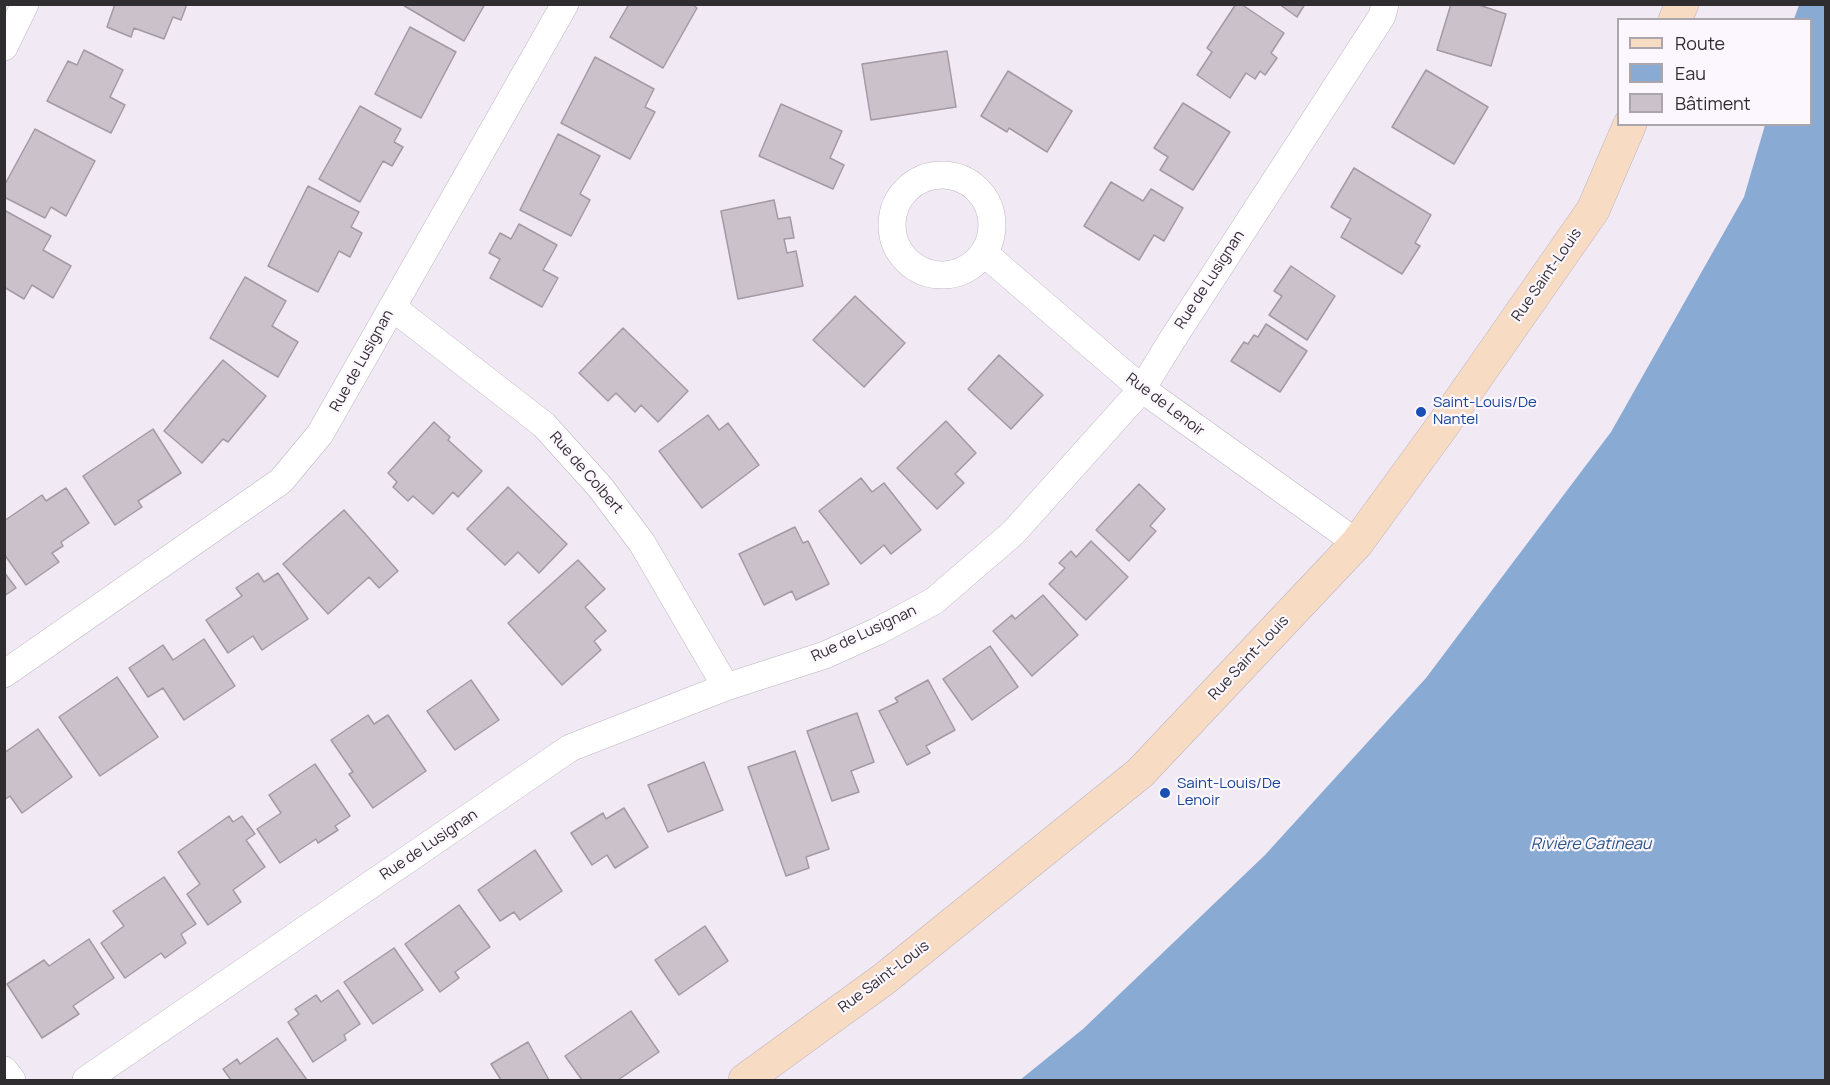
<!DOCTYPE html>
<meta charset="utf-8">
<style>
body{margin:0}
#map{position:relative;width:1830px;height:1085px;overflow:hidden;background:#f1e9f4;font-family:Manrope,sans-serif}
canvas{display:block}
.frame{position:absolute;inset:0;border:6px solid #302d31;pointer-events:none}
.legend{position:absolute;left:1617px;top:18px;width:195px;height:108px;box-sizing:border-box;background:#fcf7fe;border:2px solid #aaa6ac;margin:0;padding:8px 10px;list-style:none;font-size:18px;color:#302d31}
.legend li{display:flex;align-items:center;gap:12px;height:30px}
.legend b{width:30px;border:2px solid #aaa6ac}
</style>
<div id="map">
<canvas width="1830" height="1085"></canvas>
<div class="frame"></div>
<ul class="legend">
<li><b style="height:8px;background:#f7dbc3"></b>Route</li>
<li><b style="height:16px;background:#89aad3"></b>Eau</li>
<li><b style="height:16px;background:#cbc1cb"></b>Bâtiment</li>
</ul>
</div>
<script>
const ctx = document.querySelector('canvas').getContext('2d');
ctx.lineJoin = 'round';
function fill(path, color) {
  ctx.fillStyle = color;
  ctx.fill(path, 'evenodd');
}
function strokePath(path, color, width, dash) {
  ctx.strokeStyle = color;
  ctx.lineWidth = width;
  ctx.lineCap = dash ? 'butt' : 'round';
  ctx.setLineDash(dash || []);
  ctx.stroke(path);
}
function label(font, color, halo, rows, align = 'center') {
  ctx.font = font + ' Manrope,sans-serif';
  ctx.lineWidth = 4.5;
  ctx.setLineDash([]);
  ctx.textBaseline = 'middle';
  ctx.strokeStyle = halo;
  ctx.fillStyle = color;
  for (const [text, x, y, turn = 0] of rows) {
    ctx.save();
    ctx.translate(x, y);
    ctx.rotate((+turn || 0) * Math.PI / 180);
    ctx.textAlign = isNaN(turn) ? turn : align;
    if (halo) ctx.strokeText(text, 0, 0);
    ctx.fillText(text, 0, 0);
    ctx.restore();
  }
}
fill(new Path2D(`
 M1799,5H1826L1825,1080H1020L1083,1029L1265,855L1426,678L1611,432L1744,197L1765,125L1810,124V20L1794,19Z`), '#89aad3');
const building = new Path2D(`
 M115,4H187L181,20L173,17L164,39L134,28L131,37L107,27Z
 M401,4H485L464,41Z
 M629,4H691L697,8L663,68L610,37Z
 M1236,4H1241L1284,33L1271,53L1277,58L1265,75L1260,71L1255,79L1246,73L1230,98L1197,75L1212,52L1207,48Z
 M1279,4H1305L1297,17Z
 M1451,4H1476L1506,14L1491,66L1437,50Z
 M410,27L456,52L421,118L375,94Z
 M84,50L123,70L110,97L125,105L111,133L47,101L68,61L77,65Z
 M947,51L956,107L871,120L862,64Z
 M595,57L654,89L645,107L655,112L630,159L561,123Z
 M1426,70L1488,107L1454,164L1392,127Z
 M1008,71L1072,111L1047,152L1009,128L1007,132L981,116Z
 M1183,103L1230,132L1193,190L1160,170L1168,157L1154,148Z
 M781,104L842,131L830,158L844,165L833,189L759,156Z
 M360,106L401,129L394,142L403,147L392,166L383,161L360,202L319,179Z
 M35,129L95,161L66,216L51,207L45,218L4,197V186Z
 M558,134L600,156L580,194L590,200L571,236L520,210Z
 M1354,168L1431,215L1415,243L1420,246L1402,274L1341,237L1351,219L1331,207Z
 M1111,182L1143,201L1151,189L1183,208L1164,241L1154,235L1139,260L1084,226Z
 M308,186L359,212L351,227L362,233L350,257L339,251L318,292L268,266Z
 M774,200L778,219L790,217L794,238L784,239L787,253L796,251L803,286L738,299L721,211Z
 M4,210L51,236L43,250L71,266L53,298L32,285L24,299L4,287Z
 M519,224L557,245L543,270L558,278L542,307L490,278L500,259L489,253L500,233L511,239Z
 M1291,266L1335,296L1307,340L1269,315L1282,296L1274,291Z
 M245,277L286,301L272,326L298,342L278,377L210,338Z
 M855,296L905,343L864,387L813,340Z
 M1266,324L1307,351L1280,392L1231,361L1244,342L1248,344L1254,335L1258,337Z
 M623,328L688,391L658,422L641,405L635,412L616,393L608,401L579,373Z
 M999,355L1043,395L1011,429L968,389Z
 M223,360L266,396L228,442L223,439L202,463L164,431Z
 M708,415L719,430L728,423L759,465L702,508L659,451Z
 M946,421L976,453L955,474L964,483L937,509L897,468Z
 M434,422L450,437L448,440L482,471L458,497L453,492L433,514L413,496L408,501L393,487L397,482L388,473Z
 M153,429L181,473L138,501L142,507L115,525L83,476Z
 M861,478L872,492L884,483L921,530L891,554L884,545L861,564L819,511Z
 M1139,484L1165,509L1150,526L1156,531L1129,561L1096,530Z
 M508,487L567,544L539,573L518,552L505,565L467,529Z
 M66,488L89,523L61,542L63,546L52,553L59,562L26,585L4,554V521L42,495L46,501Z
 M344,510L398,571L379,588L369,577L328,614L283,564Z
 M795,527L803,543L808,541L829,584L796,600L792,591L764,605L739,554Z
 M1091,541L1128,577L1086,620L1049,584L1065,568L1059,563L1071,551L1076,557Z
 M578,560L605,589L585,607L606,631L594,641L601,650L562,685L508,623Z
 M4,572L16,588L4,596Z
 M258,573L264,582L278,573L308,619L262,650L253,636L228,653L206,620L242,596L236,588Z
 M1043,595L1078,635L1032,676L993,631L1012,615L1015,619Z
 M204,639L235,686L184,720L163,688L148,697L129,668L163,645L173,660Z
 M990,646L1018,687L972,720L943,679Z
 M117,677L158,737L100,776L59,717Z
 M471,680L499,720L455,750L427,711Z
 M928,680L955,730L926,746L930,753L907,765L879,711L898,702L895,698Z
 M857,713L874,762L851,771L859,792L832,801L807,731Z
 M368,715L374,724L388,715L426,771L373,808L349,774L353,772L331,740Z
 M38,729L72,777L22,813L10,796L4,800V753Z
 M795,751L829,849L806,857L809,868L786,876L748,767Z
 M704,762L723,810L668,832L648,785Z
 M315,764L350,816L335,826L338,830L318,843L316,839L280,863L257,829L281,813L269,795Z
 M624,808L648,847L615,868L607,855L592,865L571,833L603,813L606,819Z
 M229,816L233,822L242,816L255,834L246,840L265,867L233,890L241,902L208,925L187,894L200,884L178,852Z
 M535,850L562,891L520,920L514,912L500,921L478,890Z
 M164,877L196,924L181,934L186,943L165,958L161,953L125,978L101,943L124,926L113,911Z
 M459,905L490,947L455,972L459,978L440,992L405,944Z
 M705,926L728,961L679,995L655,960Z
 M89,939L114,978L73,1006L79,1014L42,1038L7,984L44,960L49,966Z
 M394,948L423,990L373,1024L344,982Z
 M338,990L360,1024L344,1035L346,1040L313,1062L288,1022L299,1014L295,1009L316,995L321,1002Z
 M631,1011L659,1052L618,1080H582L565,1056Z
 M277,1038L307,1080H231L223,1069L237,1059L240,1064Z
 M528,1042L549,1080H501L491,1064Z`);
fill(building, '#cbc1cb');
strokePath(building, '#a39aa3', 1.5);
const street = new Path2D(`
 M4,47L25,4
 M892 225a50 50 0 1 1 100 0a50 50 0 1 1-100 0Z
 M984,253L1142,389L1357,543
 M392,307L544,425L600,487L642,543L726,687
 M4,674L281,481L320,434L565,4
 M4,1070L12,1080
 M86,1080L570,748L726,687L825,655L878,631L934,601L1013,533L1142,389L1172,340L1382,16L1385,4`);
const secondary = new Path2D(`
 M1675,20L1682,4
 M745,1080L884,979L1140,773L1357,543L1443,425L1593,210L1630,124`);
strokePath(street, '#bdb6c1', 28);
strokePath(secondary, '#bdb6c1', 34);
strokePath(street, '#fff', 27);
strokePath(secondary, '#f7dbc3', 33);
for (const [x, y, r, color] of [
 [1421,412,6,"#1a4fb4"],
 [1165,793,6,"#1a4fb4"]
]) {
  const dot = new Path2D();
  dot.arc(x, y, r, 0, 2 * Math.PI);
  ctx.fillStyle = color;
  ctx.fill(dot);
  strokePath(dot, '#fcf7fe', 2);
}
label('15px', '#302d31', '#fcf7fe', [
 ["Rue Saint-Louis",1547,275,-55],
 ["Rue de Lusignan",1210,280,-57],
 ["Rue de Lusignan",362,361,-61],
 ["Rue de Lenoir",1165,405,37],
 ["Rue de Colbert",586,473,49],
 ["Rue de Lusignan",864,634,-25],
 ["Rue Saint-Louis",1249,658,-47],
 ["Rue de Lusignan",429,845,-34],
 ["Rue Saint-Louis",884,977,-37]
]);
label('15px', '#164399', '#fcf7fe', [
 ["Saint-Louis/De",1433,403],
 ["Nantel",1433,420],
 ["Saint-Louis/De",1177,784],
 ["Lenoir",1177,801]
], 'left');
label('italic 16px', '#28558a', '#fcf7fe', [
 ["Rivière Gatineau",1591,845]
]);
</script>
